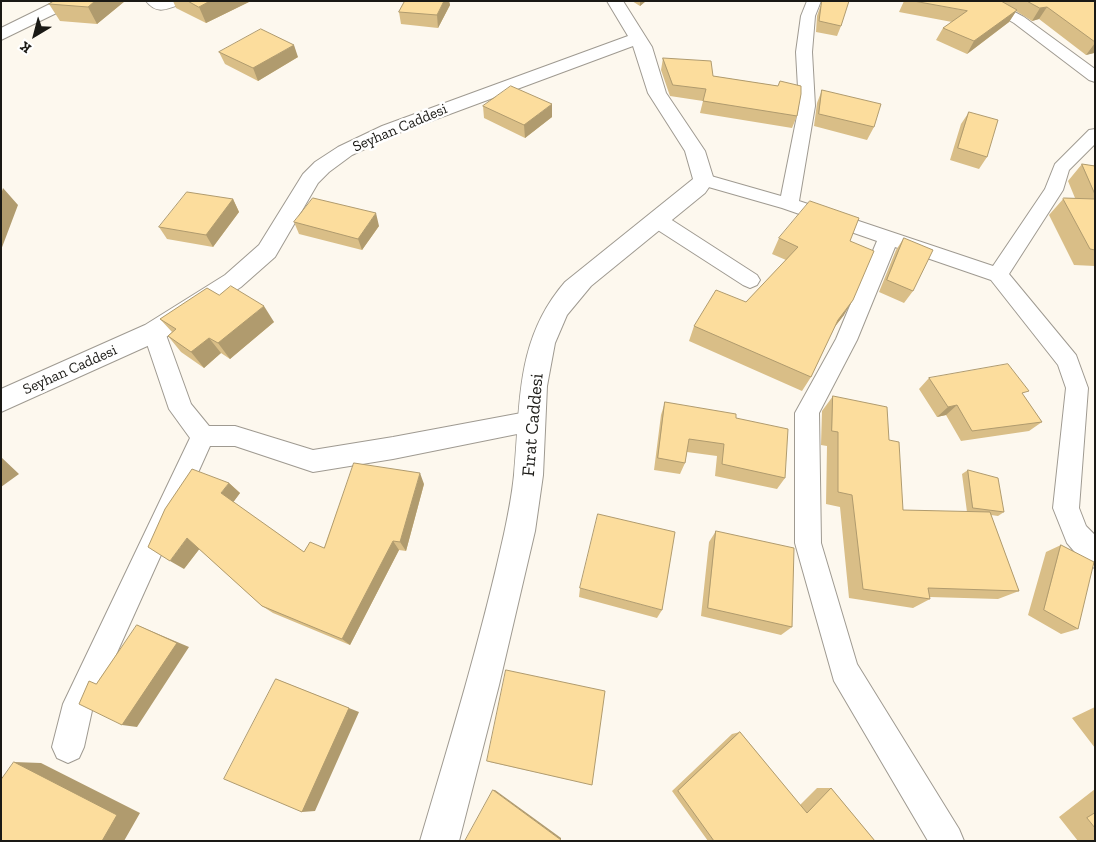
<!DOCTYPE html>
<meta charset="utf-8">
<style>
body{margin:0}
#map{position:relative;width:1096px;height:842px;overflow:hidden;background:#fdf8ee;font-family:"Zilla Slab",serif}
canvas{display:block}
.frame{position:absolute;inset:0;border:2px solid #1a1915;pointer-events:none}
.north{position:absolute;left:10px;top:10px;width:50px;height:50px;-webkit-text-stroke:4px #fff;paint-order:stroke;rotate:217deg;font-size:14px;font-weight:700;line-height:20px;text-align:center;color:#1a1915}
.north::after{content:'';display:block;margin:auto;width:18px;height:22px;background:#1a1915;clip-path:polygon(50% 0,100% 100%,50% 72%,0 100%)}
</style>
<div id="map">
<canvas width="1096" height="842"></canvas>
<div class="frame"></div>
<div class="north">K</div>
</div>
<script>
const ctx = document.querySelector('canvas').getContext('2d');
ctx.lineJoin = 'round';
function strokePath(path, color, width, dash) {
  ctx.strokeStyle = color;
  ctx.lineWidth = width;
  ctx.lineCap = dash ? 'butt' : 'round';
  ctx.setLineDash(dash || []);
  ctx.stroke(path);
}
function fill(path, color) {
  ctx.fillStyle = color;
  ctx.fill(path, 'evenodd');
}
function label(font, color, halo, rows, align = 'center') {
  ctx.font = font + ' "Zilla Slab",serif';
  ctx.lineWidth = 5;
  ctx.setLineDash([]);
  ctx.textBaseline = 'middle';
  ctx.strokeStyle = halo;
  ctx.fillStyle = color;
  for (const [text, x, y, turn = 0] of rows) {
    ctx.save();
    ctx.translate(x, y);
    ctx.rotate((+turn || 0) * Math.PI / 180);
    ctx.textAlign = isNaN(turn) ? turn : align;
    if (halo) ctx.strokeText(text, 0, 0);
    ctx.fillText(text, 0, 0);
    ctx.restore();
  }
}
const minor = new Path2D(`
 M146,1H183L181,4C167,9 157,15 146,1Z
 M807,1H821L815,16L812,52L815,106L799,201L993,266L1045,189L1055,164L1089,130L1095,129V144L1069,170L1063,190L1009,274L1076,355L1088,388L1079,508L1086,526L1095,535V568L1085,564L1067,543L1053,508L1066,388L1058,365L991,280L895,247L857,340L819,413L821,543L857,664L959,829L964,841H928L834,681L795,543V413L836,339L877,241L782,208L698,184L695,180L698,176L704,174L781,196L799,106L796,52L801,16Z
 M976,1H994L1024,17L1095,69V82L1089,80L1014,23Z
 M657,213L664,215L757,275L760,280L757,285L750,288L743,285L650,225L648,220L650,215Z
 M154,324L162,326L165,332L191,404L209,426H235L313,450L393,437L532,411L540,414L544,421L540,428L532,431L393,459L313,472L235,446H210L93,706L84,747L79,758L68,763L57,758L52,747L63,704L190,438L169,409L143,332L146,326Z`);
const tertiary = new Path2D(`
 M56,1H77L75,4L1,40V28Z
 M607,1H623L652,47L666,93L705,151L714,180L705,193L591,286L567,315L555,343L547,386L543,475L535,531L499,685L459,841H420C450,740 481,638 504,534C508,515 512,495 514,475C521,403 515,340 565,282L693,179L685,151L648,93L633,46L396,134L352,155L329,172L318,183L275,257L241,287L163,339L1,412V389L145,325L225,275L259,245L303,174L315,162L338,147L382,126L628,36Z`);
strokePath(minor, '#9f9a91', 2);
strokePath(tertiary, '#9f9a91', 2);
fill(minor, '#fff');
fill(tertiary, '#fff');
fill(new Path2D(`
 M125,1L97,24L60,21L49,4Z
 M173,1H251L206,23L176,8Z
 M405,1H449L450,5L438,28L401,24L399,12Z
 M632,1H646L640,6Z
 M822,1L841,26L837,36L816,32L817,16Z
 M904,1H1095V54L1094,53L1086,55L1039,19L1032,21L1016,11L1009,22L967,54L936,40L943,28L952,22L899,12Z
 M219,52L298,57L258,81L225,64Z
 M663,58L713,76L778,86L797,116L792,128L700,113L703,101L670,96L661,70Z
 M822,90L874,127L867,140L814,126L817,103Z
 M483,106L552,117L525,138L484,118Z
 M969,112L987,157L979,169L950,160L961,124Z
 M1082,164L1095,166V266L1074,265L1049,215L1064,198H1075L1068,181Z
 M233,199L239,212L213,247L167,239L159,227Z
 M294,222L379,226L362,250L299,234Z
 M779,238L850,241L844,315L834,328L811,377L802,391L689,341L694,326L746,302L786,260L772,254Z
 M904,238L913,291L904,303L879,292L896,250Z
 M219,295L274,322L230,359L221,353L204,368L181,352L168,336L172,332L160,319Z
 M929,378L1024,396L1042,422L1029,431L961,441L946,415L937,417L919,389Z
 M833,396L889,440L903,510L967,512L962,474L968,470L1004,512L998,516L991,515L1019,591L998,599L930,597V599L913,608L849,598L840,507L826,504L827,446L821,445L822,411Z
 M665,402L736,418L785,478L777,489L715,476L717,456L687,452L685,463L680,474L654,470L661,415Z
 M229,483L240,493L233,502L304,552L324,548L424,484L406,551L399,550L350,645L273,613L262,606L199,549L184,569Z
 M716,531L792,627L781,635L701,616L709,542Z
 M1061,545L1078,629L1061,634L1028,615L1046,552Z
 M580,588L662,610L657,618L579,597Z
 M1095,707V748L1072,718Z
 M740,732L800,805L817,788H831L875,841H708L672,791L732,734Z
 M487,761L592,785L490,762Z
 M1095,789V841H1078L1059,817Z`), '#d9be87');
fill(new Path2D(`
 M95,1H125L97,24L88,7Z
 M210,1H251L206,23L199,7Z
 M444,1H449L450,5L438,28L437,15Z
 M640,1H646L640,6Z
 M1047,7L1039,19L1032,21L1040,8Z
 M1017,10L1009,22L967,54L974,41Z
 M1095,43V52L1094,53L1086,55Z
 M294,45L298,57L258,81L253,68Z
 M552,104V117L525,138L524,125Z
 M3,188L18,205L1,250V194Z
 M233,199L239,212L213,247L206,235Z
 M376,213L379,226L362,250L358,239Z
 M853,300L844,315L828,335L838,320Z
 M264,306L274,322L230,359L218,343Z
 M209,338L221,353L204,368L191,352Z
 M957,405L946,415L937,417L948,407Z
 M1,457L19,474L1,487Z
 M420,473L424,484L406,551L400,542Z
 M229,483L240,493L232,504L221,493Z
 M187,538L201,547L184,569L170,561Z
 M393,541L399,550L350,645L342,639Z
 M137,625L189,647L137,727L122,725Z
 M276,679L359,712L315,811L302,812Z
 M14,762L41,763L140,813L124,841H102Z
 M493,790H495L561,838V840Z`), '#b09b6e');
const building = new Path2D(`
 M54,1H95L88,7L49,4Z
 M188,1H210L199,7Z
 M405,1H444L437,15L399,12Z
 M822,1H849L841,26L819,21L821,6Z
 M914,1H1001L1017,10L974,41L943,28L967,11Z
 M1027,1H1095V42L1047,7L1040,8Z
 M261,29L294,45L253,68L219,52Z
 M663,58L711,61L713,76L778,86L780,81L801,86V94L797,116L703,101L706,89L673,85Z
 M511,86L552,104L524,125L483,106Z
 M822,90L881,104L874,127L819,114Z
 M969,112L998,120L987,157L958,148Z
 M1082,164L1095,166V194Z
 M187,192L233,199L206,235L159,227Z
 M313,198L376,213L358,239L294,222Z
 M1064,198L1095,199V250L1090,249L1063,199Z
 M810,201L859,218L850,241L874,251L853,300L838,320L811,377L694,326L716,290L746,302L798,247L779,238Z
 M904,238L933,250L913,291L887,280Z
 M231,286L264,306L218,343L209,338L191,352L168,336L176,329L160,319L207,288L219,295Z
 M1008,364L1029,391L1022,393L1042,422L972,431L957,405L948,407L929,378Z
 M833,396L887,407L889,440L899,442L903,510L990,512L1019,591L928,588L930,599L863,589L852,495L838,492V432L832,431Z
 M665,402L736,414V418L788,429L785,478L722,464L724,444L689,439L685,463L658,458Z
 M354,463L420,473L400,542L393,541L342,639L262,606L187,538L170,561L148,547L165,509L192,469L229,483L221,493L304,552L310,542L324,548Z
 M968,470L998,478L1004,512L973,508Z
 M598,514L675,532L662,610L580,588Z
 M716,531L794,548L792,627L708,608Z
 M1061,545L1094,562L1078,629L1044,610Z
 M137,625L177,643L122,725L79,704L89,681L96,684Z
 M506,670L605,691L592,785L487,761Z
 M276,679L349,708L302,812L224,779Z
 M740,732L807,813L831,788L875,841H714L678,791Z
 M14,762L117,815L102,841H1V780Z
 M493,790L561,840V841H465Z
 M1095,813V828L1087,818Z`);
fill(building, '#fcdd9d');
strokePath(building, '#b09b6e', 1);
label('15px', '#1a1915', '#fff', [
 ["Seyhan Caddesi",400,128,-23],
 ["Seyhan Caddesi",70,370,-24]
]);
label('18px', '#1a1915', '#fff', [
 ["Fırat Caddesi",533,425,-85]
]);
</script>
